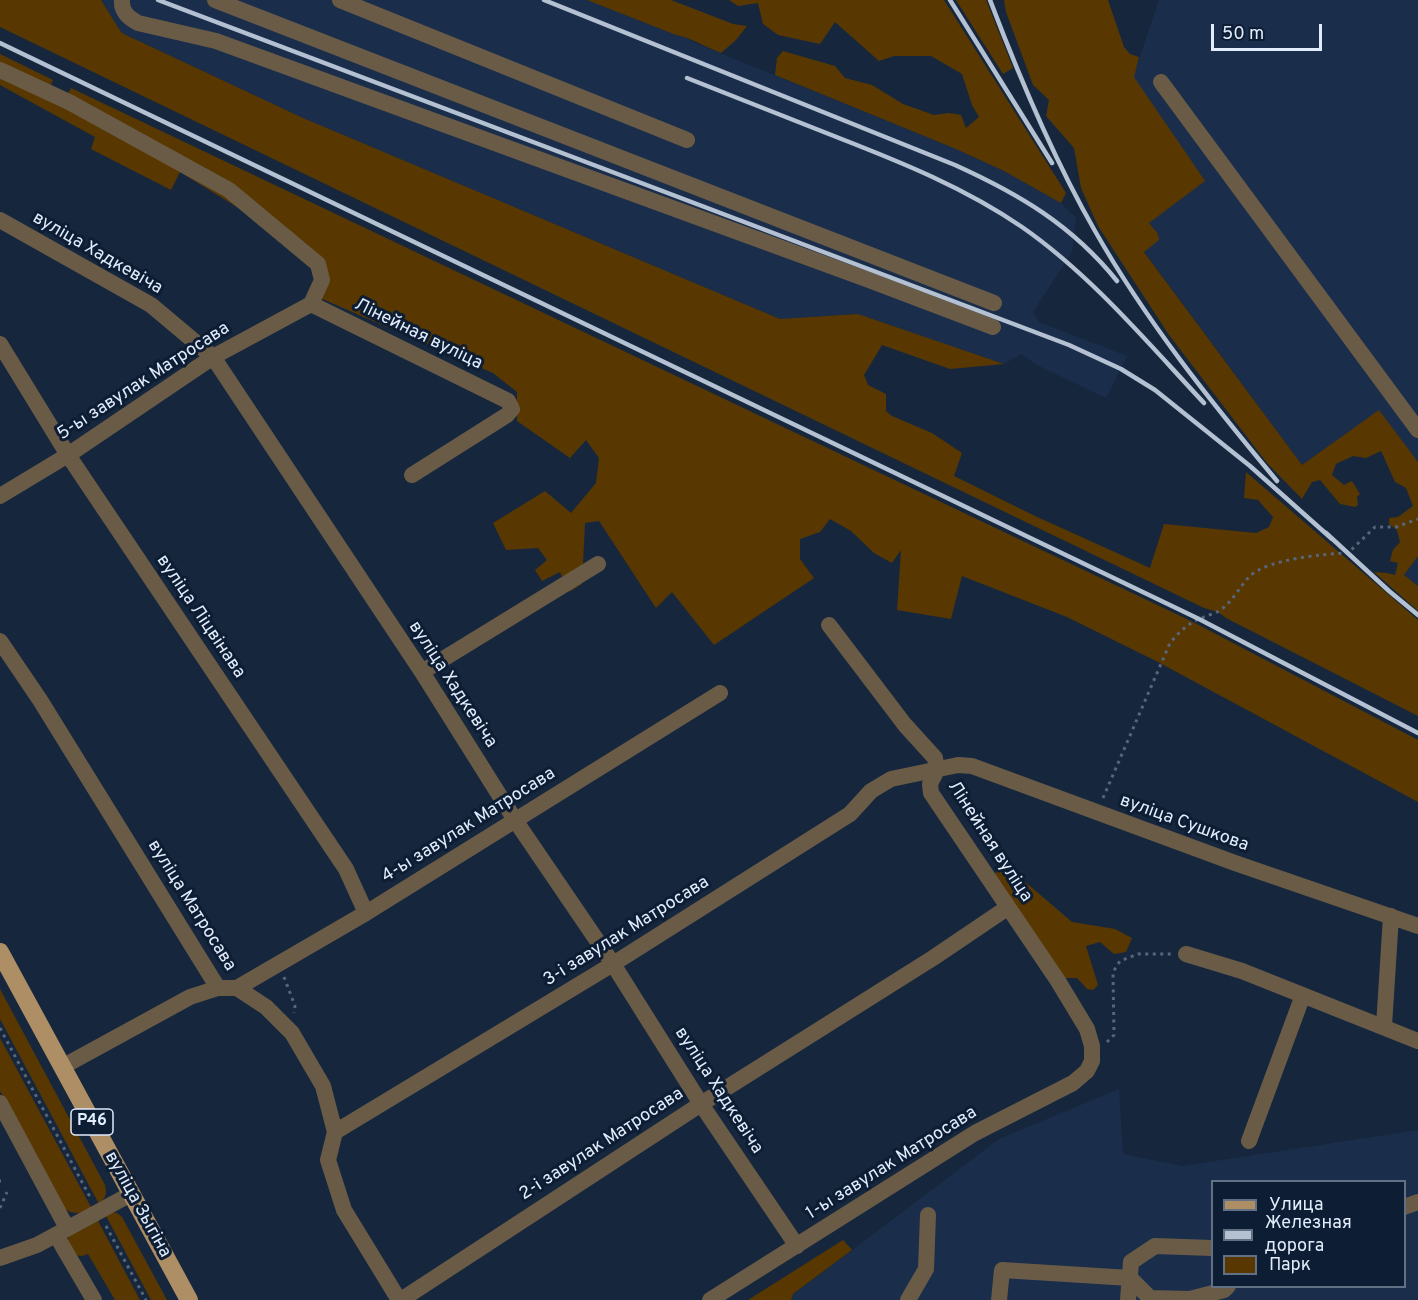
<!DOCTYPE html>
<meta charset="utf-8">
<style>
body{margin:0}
#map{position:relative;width:1418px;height:1300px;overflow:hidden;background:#16273d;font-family:Overpass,sans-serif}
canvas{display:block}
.legend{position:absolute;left:1211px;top:1180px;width:195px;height:108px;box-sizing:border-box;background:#0d1d33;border:2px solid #627083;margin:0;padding:8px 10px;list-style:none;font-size:18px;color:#e1ecfc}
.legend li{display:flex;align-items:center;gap:12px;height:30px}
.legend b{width:30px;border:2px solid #627083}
.scale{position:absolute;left:1211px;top:24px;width:111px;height:27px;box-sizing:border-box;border:3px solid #e1ecfc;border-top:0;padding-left:8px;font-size:18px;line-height:21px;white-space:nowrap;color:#e1ecfc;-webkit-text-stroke:4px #0d1d33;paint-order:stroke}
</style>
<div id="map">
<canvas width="1418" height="1300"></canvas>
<ul class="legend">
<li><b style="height:8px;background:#ae8e65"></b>Улица</li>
<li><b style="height:8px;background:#b4c1d2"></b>Железная дорога</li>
<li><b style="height:16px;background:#583800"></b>Парк</li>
</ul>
<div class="scale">50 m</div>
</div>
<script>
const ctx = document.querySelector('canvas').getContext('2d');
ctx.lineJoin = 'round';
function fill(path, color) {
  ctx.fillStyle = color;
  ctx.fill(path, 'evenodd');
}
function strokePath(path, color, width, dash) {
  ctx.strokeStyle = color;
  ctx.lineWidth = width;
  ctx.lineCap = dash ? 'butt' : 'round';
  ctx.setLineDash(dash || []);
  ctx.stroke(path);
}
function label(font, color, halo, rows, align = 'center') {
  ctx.font = font + ' Overpass,sans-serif';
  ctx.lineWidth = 6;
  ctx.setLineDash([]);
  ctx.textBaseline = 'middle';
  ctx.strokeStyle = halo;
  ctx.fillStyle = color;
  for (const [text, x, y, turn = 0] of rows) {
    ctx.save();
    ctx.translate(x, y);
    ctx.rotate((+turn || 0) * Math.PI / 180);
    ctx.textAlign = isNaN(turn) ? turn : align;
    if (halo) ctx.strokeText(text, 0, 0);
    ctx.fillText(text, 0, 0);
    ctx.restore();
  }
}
fill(new Path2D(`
 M101,0H587L676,35L685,36L693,42L956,149L1004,171L1061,203L1076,218L1072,252L1033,312L1039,322L1127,356L1106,398L1037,365L1021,354L1004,364L858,314L780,319L303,118L126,35L121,32Z
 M1159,0H1418V462L1379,411L1302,465L1144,251L1158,234L1149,223L1133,77Z
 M1418,556V586L1404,575Z
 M1119,1089L1123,1154L1183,1166L1418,1130V1300H791L793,1295L999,1139ZM1212,1182H1404V1286H1212Z`), '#1a2e4b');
fill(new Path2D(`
 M0,0H101L121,32L126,35L303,118L780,319L858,314L1004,364L950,369L882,345L864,375L868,385L886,394V411L892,416L932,433L962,453L954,476L1035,516L1150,568L1164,524L1256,533L1269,527L1273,517L1258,500L1244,498L1246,472L1418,620V716L1226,618L1218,612L1204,608L0,27Z
 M587,0H671L733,24L747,26L736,40L721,53C707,48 690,37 676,35Z
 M729,0H944L1066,193L1061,203L1004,171L956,149L775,75L777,58L783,51L835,66L845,78L872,85L903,104L934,115L949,113L961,115L966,128L979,117L972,105L962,74L931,56H894L879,61L835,22L820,44L778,35L763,24L758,3L738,6Z
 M956,0H986L1013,68L1003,74Z
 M1004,0H1108L1124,47L1130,54L1139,57L1134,77L1205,181L1149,223L1158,234L1159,240L1144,252L1302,465L1379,410L1418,462V556L1404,575L1418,586V611L1374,572L1387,573L1395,575L1398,563L1390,561L1393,550L1400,542L1397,530L1389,524V518L1398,517L1413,506L1406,488L1395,482L1381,451L1366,458L1353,456L1336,464L1332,475L1344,485L1352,481L1360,494L1357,497L1358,505L1355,507L1340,504L1320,480L1312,482L1302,499L1267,463L1169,335L1098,226L1081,188L1074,148L1046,116L1049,100L1033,85L1006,12Z
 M0,54L53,80L49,89L66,97L71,88L1193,622L1418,740V802L1158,662L1067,617L962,576L951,619L897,610L901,550L892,563L874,553L851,531L830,519L820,532L800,539V559L814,578L714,645L672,592L656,608L599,521L585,523L582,584L569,592L560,572L542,581L535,570L547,560L538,548L506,550L493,523L545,491L571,513L596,483L599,458L586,440L570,458L517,421V392L493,373L320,298L327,280L253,217L180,172L171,190L91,149L95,137L0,85Z
 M998,868H1009L1072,922L1115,929L1132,938L1126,952L1114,954L1100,942L1086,946L1098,985L1093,990L1087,989L1077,978H1061L994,876Z
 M0,989L105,1185C107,1194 106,1198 99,1204L0,1019Z
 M0,1038L92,1209C81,1213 74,1216 64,1208L0,1091Z
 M111,1212L117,1213L122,1217L167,1300H151L105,1214Z
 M97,1219L140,1300H115L88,1254L82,1256L72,1255L66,1244L70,1233Z
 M843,1240L852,1250L793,1294L791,1300H748Z`), '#583800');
strokePath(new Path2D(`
 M1103,798L1170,643C1179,632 1188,623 1202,618C1207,615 1214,614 1219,611C1232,603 1239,587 1250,576C1268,559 1323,554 1348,553L1375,527H1396L1418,519
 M284,977L295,1006L294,1013
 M0,1028L91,1199
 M1107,1042L1114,1035L1113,972L1120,961L1138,954H1172
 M0,1181H1
 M0,1208L7,1192
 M106,1226L146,1300`), '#57667a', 3, [3, 4.5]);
strokePath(new Path2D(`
 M122,0C121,12 129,18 138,23L216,41L869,280L993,327
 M215,0L994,303
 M340,0L687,140
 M0,70L69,102L229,190L318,264L322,280L311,304
 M1161,82L1418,430
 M0,220L151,305L213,357L422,672L515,820L613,964L701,1104L797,1246
 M311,304L508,401L512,409L507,415L412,475
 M0,344L68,455L346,869L366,913
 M0,496L68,455L213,357L311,304
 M0,641L40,700L218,988H237L266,1007L292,1033L323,1086L335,1132L328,1160L344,1210L399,1300
 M422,672L598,564
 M1186,954L1242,971L1418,1041
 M237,988L366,913L720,693
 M1384,1026L1391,916
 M62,1067L190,997L218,988
 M0,1103L67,1228
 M335,1132L613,964L850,814L871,791L891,779L958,765L972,766L1235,863L1418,926
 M1249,1141L1303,995
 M1404,1207L1418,1202
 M56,1235L94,1300
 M0,1258L37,1245L131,1194
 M401,1300L701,1104L933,958L1007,908
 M710,1300L975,1133L1073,1083L1087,1071L1092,1061V1046L1087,1029L1058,981L931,793L930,784L937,770L935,758L905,725L829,625
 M908,1300L926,1269L928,1215
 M999,1300L1002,1270L1130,1278L1150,1298L1190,1299L1224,1290L1228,1286
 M1128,1300L1131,1262L1155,1246L1212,1248`), '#6a5b47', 16);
strokePath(new Path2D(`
 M0,952L189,1300`), '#ae8e65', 18);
strokePath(new Path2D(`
 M158,0L1069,345L1121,369L1155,390L1250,466L1332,539
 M544,0L955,165C1019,194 1072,225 1117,281
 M950,0L1052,163
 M990,0C1020,79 1053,158 1095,231C1146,321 1211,402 1277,481
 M0,43L1199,619L1418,733
 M687,78C738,98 789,118 839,138C903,163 965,188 1022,227C1091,275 1147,342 1204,403
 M1326,533L1389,591L1418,615`), '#b4c1d2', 4.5);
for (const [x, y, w] of [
 [92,1122,42]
]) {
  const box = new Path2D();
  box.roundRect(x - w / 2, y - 13, w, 26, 4.5);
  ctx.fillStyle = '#0d1d33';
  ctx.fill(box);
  strokePath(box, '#e1ecfc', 1.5);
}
label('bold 16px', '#e1ecfc', null, [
 ["Р46",92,1122]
]);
label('18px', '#e1ecfc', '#0d1d33', [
 ["вуліца Хадкевіча",97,254,30],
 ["Лінейная вуліца",418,335,26],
 ["5-ы завулак Матросава",144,382,-33],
 ["вуліца Ліцвінава",200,617,56],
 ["вуліца Хадкевіча",452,685,57],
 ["вуліца Сушкова",1184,824,20],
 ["4-ы завулак Матросава",469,826,-32],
 ["Лінейная вуліца",989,842,57],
 ["вуліца Матросава",191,906,58],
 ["3-і завулак Матросава",627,932,-32],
 ["вуліца Хадкевіча",718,1091,57],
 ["2-і завулак Матросава",602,1145,-33],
 ["1-ы завулак Матросава",892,1164,-32],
 ["вуліца Зыгіна",137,1205,61]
]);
</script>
